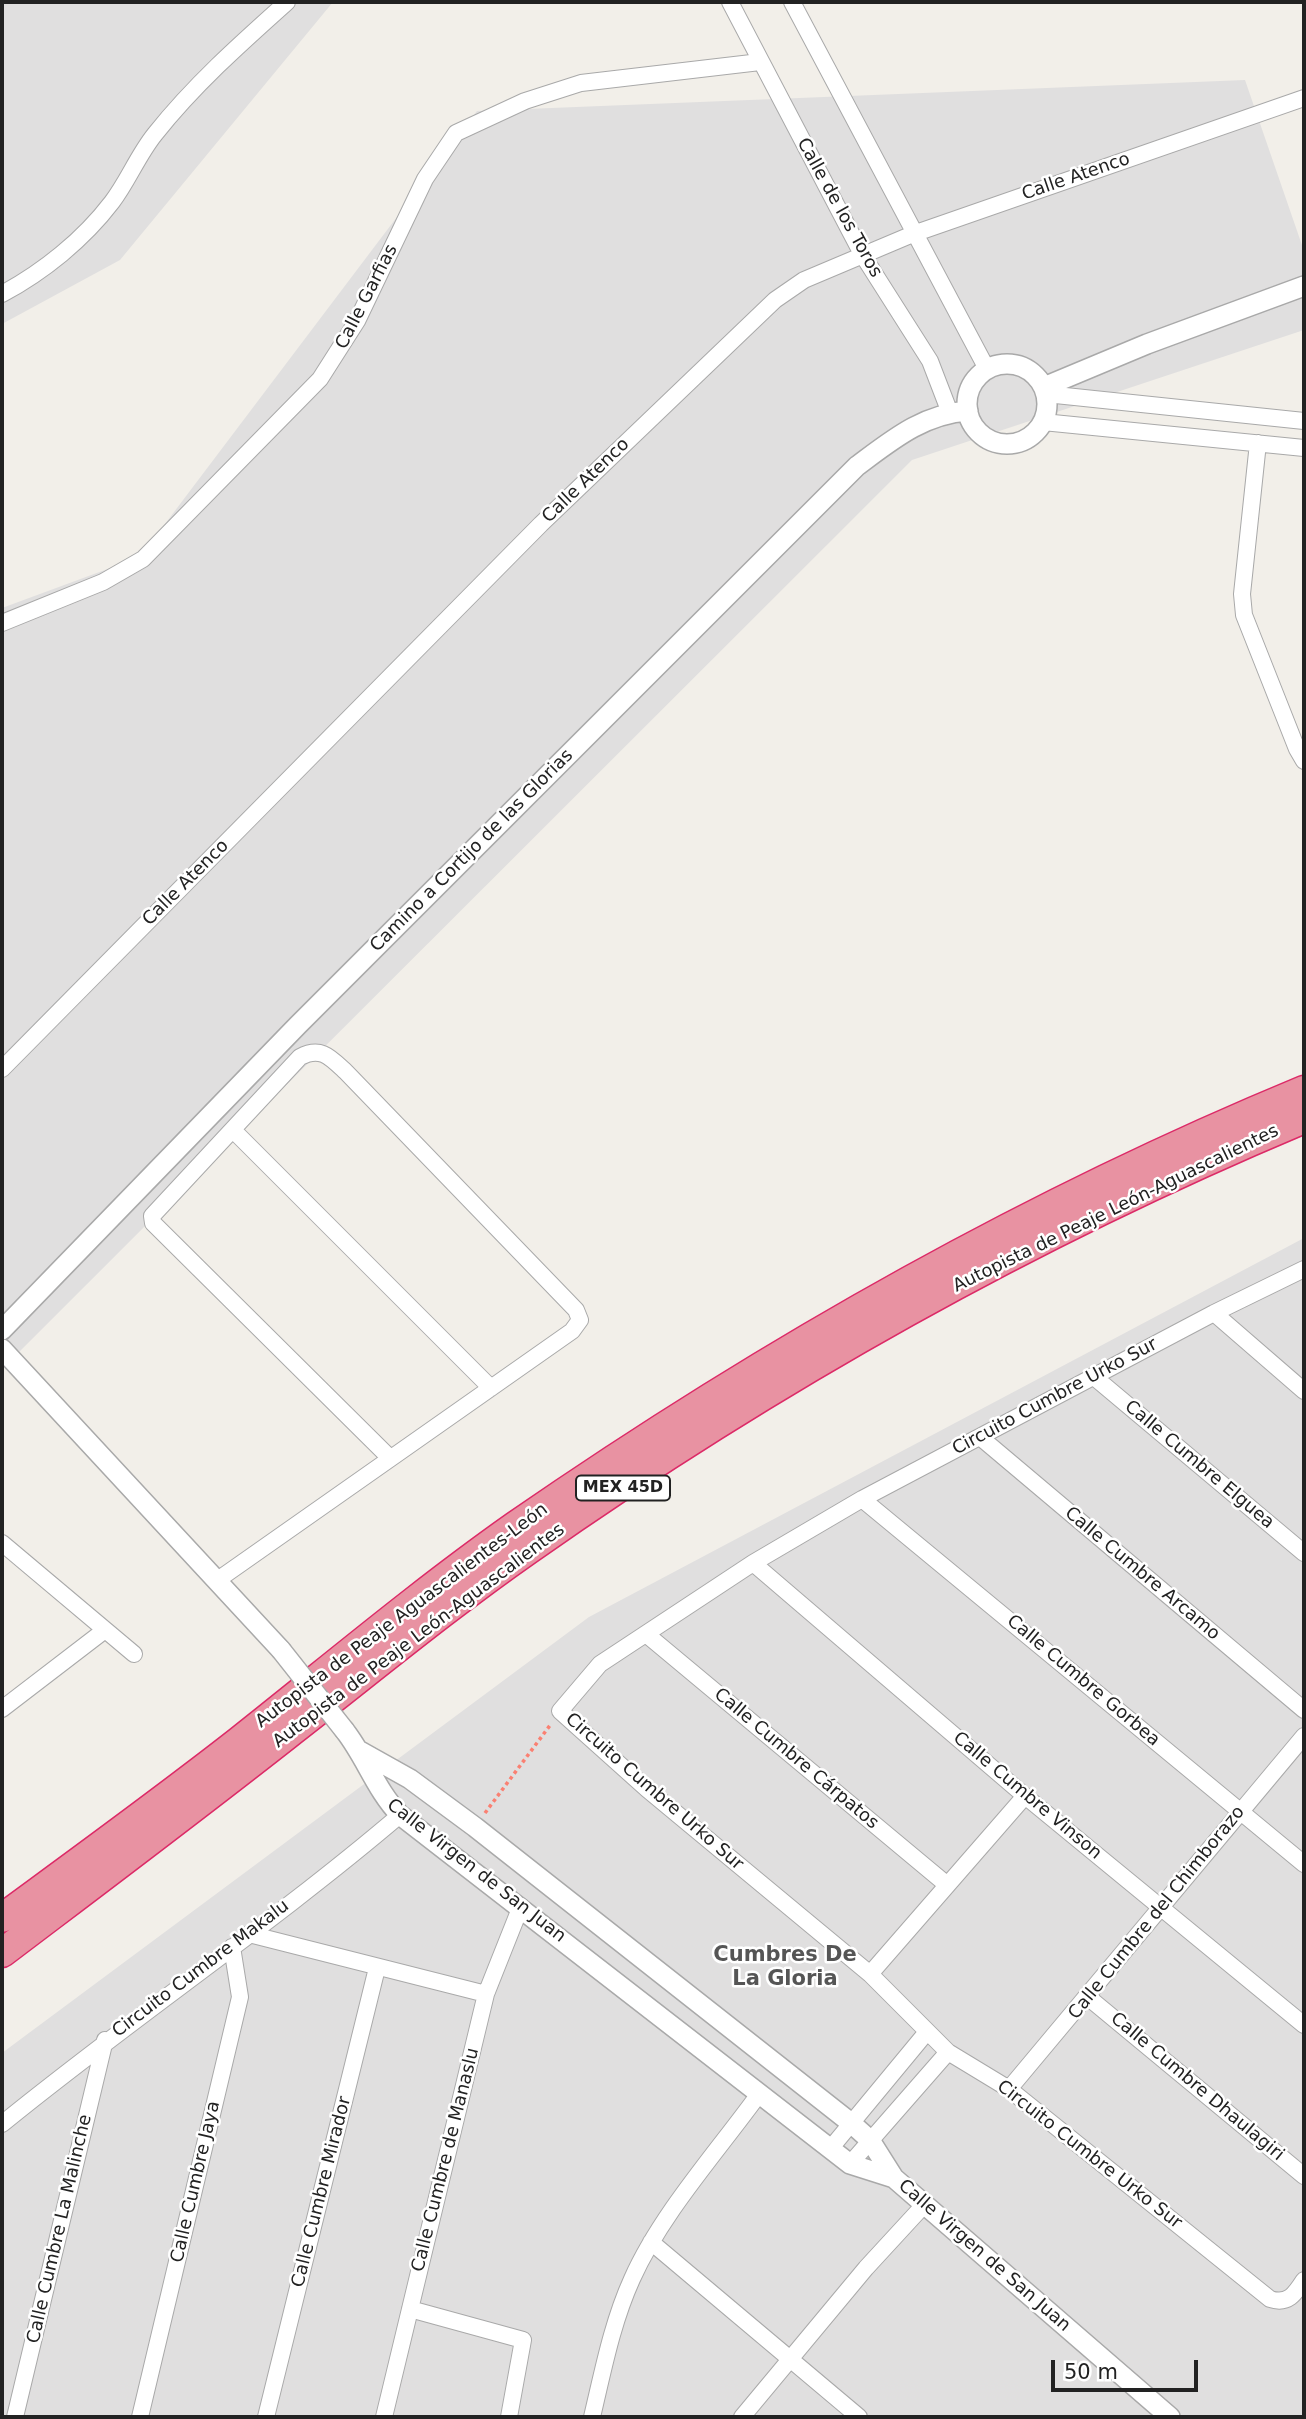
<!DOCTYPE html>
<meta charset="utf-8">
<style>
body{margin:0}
#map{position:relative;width:1306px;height:2419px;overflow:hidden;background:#f2efe9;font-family:"DejaVu Sans",sans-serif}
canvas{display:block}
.frame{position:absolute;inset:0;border:4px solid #222;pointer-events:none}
.scale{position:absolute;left:1051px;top:2360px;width:147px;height:32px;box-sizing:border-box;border:4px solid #222;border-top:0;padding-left:9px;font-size:21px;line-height:24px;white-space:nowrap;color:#222;-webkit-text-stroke:5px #fff;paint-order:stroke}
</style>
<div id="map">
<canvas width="1306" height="2419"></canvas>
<div class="frame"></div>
<div class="scale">50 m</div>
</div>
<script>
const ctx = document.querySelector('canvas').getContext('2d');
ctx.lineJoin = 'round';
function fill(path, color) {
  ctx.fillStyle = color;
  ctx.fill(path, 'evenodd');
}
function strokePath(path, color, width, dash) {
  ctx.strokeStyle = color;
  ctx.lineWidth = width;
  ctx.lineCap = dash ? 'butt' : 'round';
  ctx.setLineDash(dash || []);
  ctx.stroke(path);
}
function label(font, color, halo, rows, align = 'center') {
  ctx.font = font + ' "DejaVu Sans",sans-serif';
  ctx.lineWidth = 5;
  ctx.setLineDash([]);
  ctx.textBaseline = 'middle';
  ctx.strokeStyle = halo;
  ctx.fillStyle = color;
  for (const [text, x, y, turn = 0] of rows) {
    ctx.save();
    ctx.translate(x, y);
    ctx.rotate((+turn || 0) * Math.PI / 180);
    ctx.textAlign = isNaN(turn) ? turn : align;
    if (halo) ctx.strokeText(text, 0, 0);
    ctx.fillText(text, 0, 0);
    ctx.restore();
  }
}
fill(new Path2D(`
 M2,2H333L120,260L2,324Z
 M1245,80L1304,251V330L912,460L2,1369V608L140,557L477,111Z
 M1304,1238V2417H2V2053L589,1617Z`), '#e0dfdf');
const minor = new Path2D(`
 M730,2L862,254L930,361L950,413
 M792,2L987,369
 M2,294C43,272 83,240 112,202C128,181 138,155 155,134C194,85 240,44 287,2
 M1046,394L1304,421
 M1043,422L1304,448
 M1258,443L1242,594L1244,615L1297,749L1304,761
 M2,623L103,582L143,559L320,379L357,321L425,179L456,133L525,101L581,83L760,62
 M2,1069L541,524L775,300L804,280L913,234L1304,98
 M233,1130L491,1388
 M1304,1269L1214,1313L862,1499L753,1563L600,1664L560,1711L647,1789L870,1974L948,2052L1009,2089L1270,2299C1288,2305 1295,2294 1304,2280
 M1214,1313L1304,1391
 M1093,1376L1304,1553
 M980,1437L1304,1710
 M862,1499L1304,1864
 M2,1543L134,1654
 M753,1563L1025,1796L1304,2025
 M219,1579L572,1331L580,1320L576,1310L346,1072C330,1057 321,1046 300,1057L152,1216L153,1223L390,1458
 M646,1634L946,1884
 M2,1709L105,1630
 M249,1934L486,1994
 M870,1974L1025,1796
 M1089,1998L1304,2176
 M1009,2089L1304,1736
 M2,2124C132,2018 272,1924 400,1815
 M830,2149L926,2033
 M850,2164L948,2052
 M651,2242L859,2417
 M410,2309L523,2340L509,2417
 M15,2417L105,2040
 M140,2417L240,1997L232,1947
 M266,2417L377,1968
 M384,2417L486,1994L521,1906
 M592,2417C603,2371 612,2323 632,2279C661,2214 717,2152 759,2094
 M742,2417L866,2268L924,2205`);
const tertiary = new Path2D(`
 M967 404a40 40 0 1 1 80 0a40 40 0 1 1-80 0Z
 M1044,387L1147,344L1304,286
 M2,1330L298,1025L857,466C892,440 923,414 968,411
 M2,1349L281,1650
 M345,1731C366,1758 376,1790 400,1815L850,2164L894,2178
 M360,1751L410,1779L475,1827L851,2123L870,2140L894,2178L1170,2417`);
const motorway = new Path2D(`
 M2,1918C81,1860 161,1802 239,1741C330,1669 420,1593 515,1526C762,1355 1026,1205 1304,1090
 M2,1953C97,1881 193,1809 287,1735C367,1673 445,1608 528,1550C770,1380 1032,1233 1304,1119`);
strokePath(minor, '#a9a9a9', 18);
strokePath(tertiary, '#a9a9a9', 22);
strokePath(motorway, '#dc2a67', 31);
strokePath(new Path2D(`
 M485,1813L551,1724`), '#fa8072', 3.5, [3.5, 3.5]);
strokePath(minor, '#fff', 16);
strokePath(tertiary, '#fff', 19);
strokePath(motorway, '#e892a2', 28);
const tertiaryBridge = new Path2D(`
 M281,1650L345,1731`);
strokePath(tertiaryBridge, '#a9a9a9', 22, []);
strokePath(tertiaryBridge, '#fff', 19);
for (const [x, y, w] of [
 [623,1488,94]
]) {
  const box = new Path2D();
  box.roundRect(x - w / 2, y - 12.5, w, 25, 5);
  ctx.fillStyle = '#fff';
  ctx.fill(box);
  strokePath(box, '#222', 2);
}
label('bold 16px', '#222', null, [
 ["MEX 45D",623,1488]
]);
label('18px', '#222', '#fff', [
 ["Calle Atenco",1076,177,-19],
 ["Calle de los Toros",839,208,61],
 ["Calle Garfias",367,297,-63],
 ["Calle Atenco",586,481,-44],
 ["Camino a Cortijo de las Glorias",472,851,-45],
 ["Calle Atenco",186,883,-45],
 ["Autopista de Peaje León-Aguascalientes",1116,1209,-26],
 ["Circuito Cumbre Urko Sur",1055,1397,-28],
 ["Calle Cumbre Elguea",1199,1465,40],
 ["Calle Cumbre Arcamo",1142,1574,40],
 ["Autopista de Peaje Aguascalientes-León",402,1616,-37],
 ["Autopista de Peaje León-Aguascalientes",419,1636,-37],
 ["Calle Cumbre Gorbea",1083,1681,40],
 ["Calle Cumbre Cárpatos",796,1759,40],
 ["Circuito Cumbre Urko Sur",654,1792,41],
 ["Calle Cumbre Vinson",1027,1796,40],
 ["Calle Virgen de San Juan",476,1871,38],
 ["Calle Cumbre del Chimborazo",1157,1913,-51],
 ["Circuito Cumbre Makalu",201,1969,-37],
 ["Calle Cumbre Dhaulagiri",1197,2087,40],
 ["Circuito Cumbre Urko Sur",1089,2155,38],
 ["Calle Cumbre de Manaslu",446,2160,-76],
 ["Calle Cumbre Jaya",196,2182,-77],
 ["Calle Cumbre Mirador",322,2192,-76],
 ["Calle Cumbre La Malinche",60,2229,-77],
 ["Calle Virgen de San Juan",984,2256,41]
]);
label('bold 21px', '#555', '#fff', [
 ["Cumbres De",785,1956],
 ["La Gloria",785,1980]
]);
</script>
